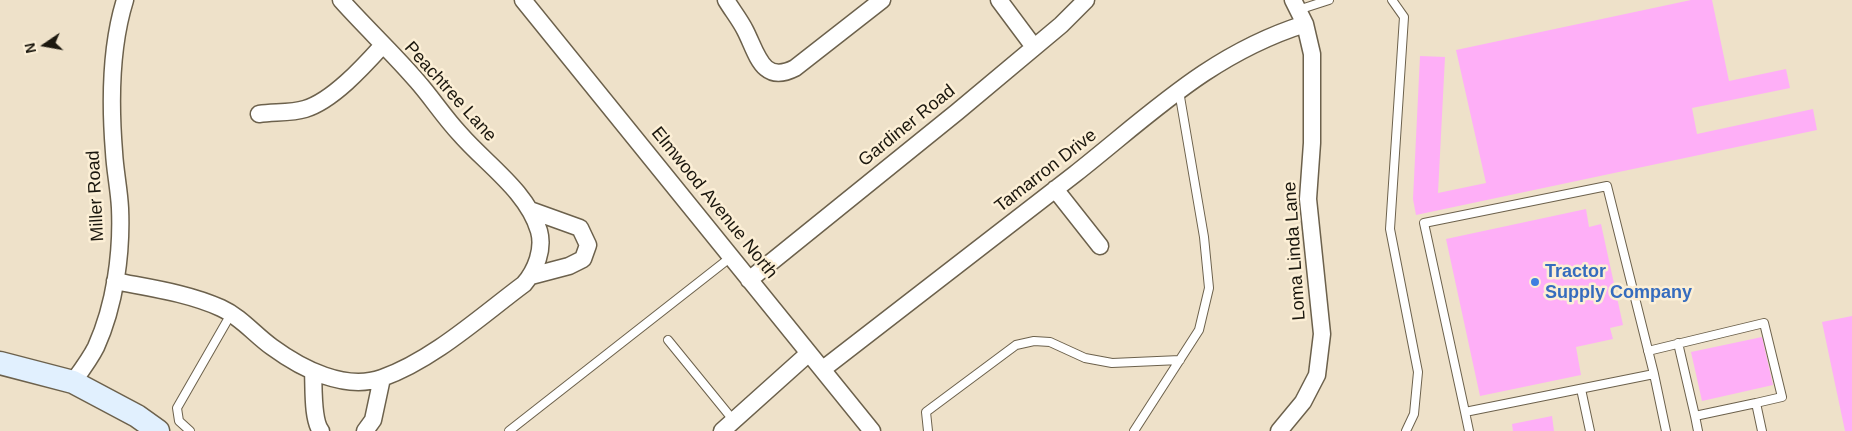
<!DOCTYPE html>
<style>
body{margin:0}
#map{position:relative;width:1852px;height:431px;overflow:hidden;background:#eee1c9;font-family:Arial,sans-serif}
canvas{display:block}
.north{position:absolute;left:20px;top:20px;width:50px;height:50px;-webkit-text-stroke:4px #fcefd6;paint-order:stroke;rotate:258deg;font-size:14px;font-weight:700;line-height:20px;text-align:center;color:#1b170e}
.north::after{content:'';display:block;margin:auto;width:18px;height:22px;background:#1b170e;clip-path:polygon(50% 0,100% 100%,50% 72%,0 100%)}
</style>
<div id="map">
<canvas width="1852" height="431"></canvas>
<div class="north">N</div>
</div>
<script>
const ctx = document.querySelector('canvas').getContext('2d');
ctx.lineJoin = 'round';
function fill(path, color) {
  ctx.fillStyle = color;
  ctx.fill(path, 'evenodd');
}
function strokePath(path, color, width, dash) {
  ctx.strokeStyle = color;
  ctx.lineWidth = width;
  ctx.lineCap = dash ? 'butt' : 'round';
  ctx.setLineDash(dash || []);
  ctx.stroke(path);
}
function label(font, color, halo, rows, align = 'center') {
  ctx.font = font + ' Arial,sans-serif';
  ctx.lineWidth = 5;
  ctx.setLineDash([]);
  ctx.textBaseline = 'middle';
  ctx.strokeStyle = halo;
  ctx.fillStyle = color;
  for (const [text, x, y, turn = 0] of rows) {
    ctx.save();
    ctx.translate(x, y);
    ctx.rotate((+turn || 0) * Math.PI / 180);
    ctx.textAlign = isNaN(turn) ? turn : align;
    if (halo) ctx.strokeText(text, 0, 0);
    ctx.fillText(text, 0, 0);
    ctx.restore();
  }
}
fill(new Path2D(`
 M1691,0H1712L1729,81L1786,69L1790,88L1692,108L1697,134L1813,109L1817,130L1416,215L1413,199L1420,56L1445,57L1438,193L1486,183L1456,50Z
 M1586,209L1589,227L1601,224L1623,325L1610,328L1613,339L1576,347L1581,375L1480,396L1446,239Z
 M1852,316V431H1845L1822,322Z
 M1762,337L1773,385L1702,401L1691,352Z
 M1552,416L1554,431H1513L1512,424Z`), '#feaff7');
const lane = new Path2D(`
 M1392,0L1404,17L1390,229L1418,372L1414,414L1406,431
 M1298,10L1329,0
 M668,340L734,421
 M1678,343L1695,416
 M1648,351L1764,323L1782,397L1756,403
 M1581,389L1590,431
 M1465,412L1424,223L1607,186L1654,374
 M190,431L179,421L177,408L231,314
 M509,431L731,257
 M928,431L926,412L1016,345L1034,341L1050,342L1085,358L1112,363L1180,360
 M1134,431L1199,330L1209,288L1204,237L1179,91
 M1469,431L1465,412L1654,374L1666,431
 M1698,431L1695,416L1756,403L1762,431`);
const street = new Path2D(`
 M523,0L872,431
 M726,0C732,10 740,20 745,30C757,53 762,85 795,68L882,0
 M999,0L1034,47
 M259,114C274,112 292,113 305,109C332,101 363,67 382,46
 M1055,189L1100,246
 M530,210L580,228L588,245L583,259L569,266L531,276
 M749,280L957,112L1061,25L1086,0
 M115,281C150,288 188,293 221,308C241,317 255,335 272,347C302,369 345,391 382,378C433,360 481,316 524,284C536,270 544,249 539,231C527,191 486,164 460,134C444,117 432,98 417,81C393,53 365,27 341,0
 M823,369C907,304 991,239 1075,174C1151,114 1210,54 1305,24
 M313,372C314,386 312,420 321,431
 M73,382C81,371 90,359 96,347C115,305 122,253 120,208C119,189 115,171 114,152C110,102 110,48 125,0
 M365,431L373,420L382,378
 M722,431L809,353
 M1279,431L1303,402L1317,375L1322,334L1308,199L1312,143V54L1305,24L1293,0`);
const secondary = new Path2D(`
 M0,363L73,382L137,416L158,431`);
strokePath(lane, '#6c614c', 10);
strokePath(street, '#6c614c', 19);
strokePath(secondary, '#6c614c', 25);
strokePath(lane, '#fff', 8);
strokePath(street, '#fff', 16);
strokePath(secondary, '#e1f0fe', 22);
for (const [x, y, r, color] of [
 [1535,282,5,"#3f7fe0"]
]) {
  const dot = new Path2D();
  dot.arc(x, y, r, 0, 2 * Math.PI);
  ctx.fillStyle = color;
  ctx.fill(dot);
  strokePath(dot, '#fcefd6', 2);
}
label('18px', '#1b170e', '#fcefd6', [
 ["Peachtree Lane",450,92,48],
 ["Gardiner Road",907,126,-39],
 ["Tamarron Drive",1046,171,-38],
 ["Miller Road",96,196,-93],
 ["Elmwood Avenue North",714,203,51],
 ["Loma Linda Lane",1295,251,-94]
]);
label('bold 18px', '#366cbe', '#fcefd6', [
 ["Tractor",1545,272],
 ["Supply Company",1545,293]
], 'left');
</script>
